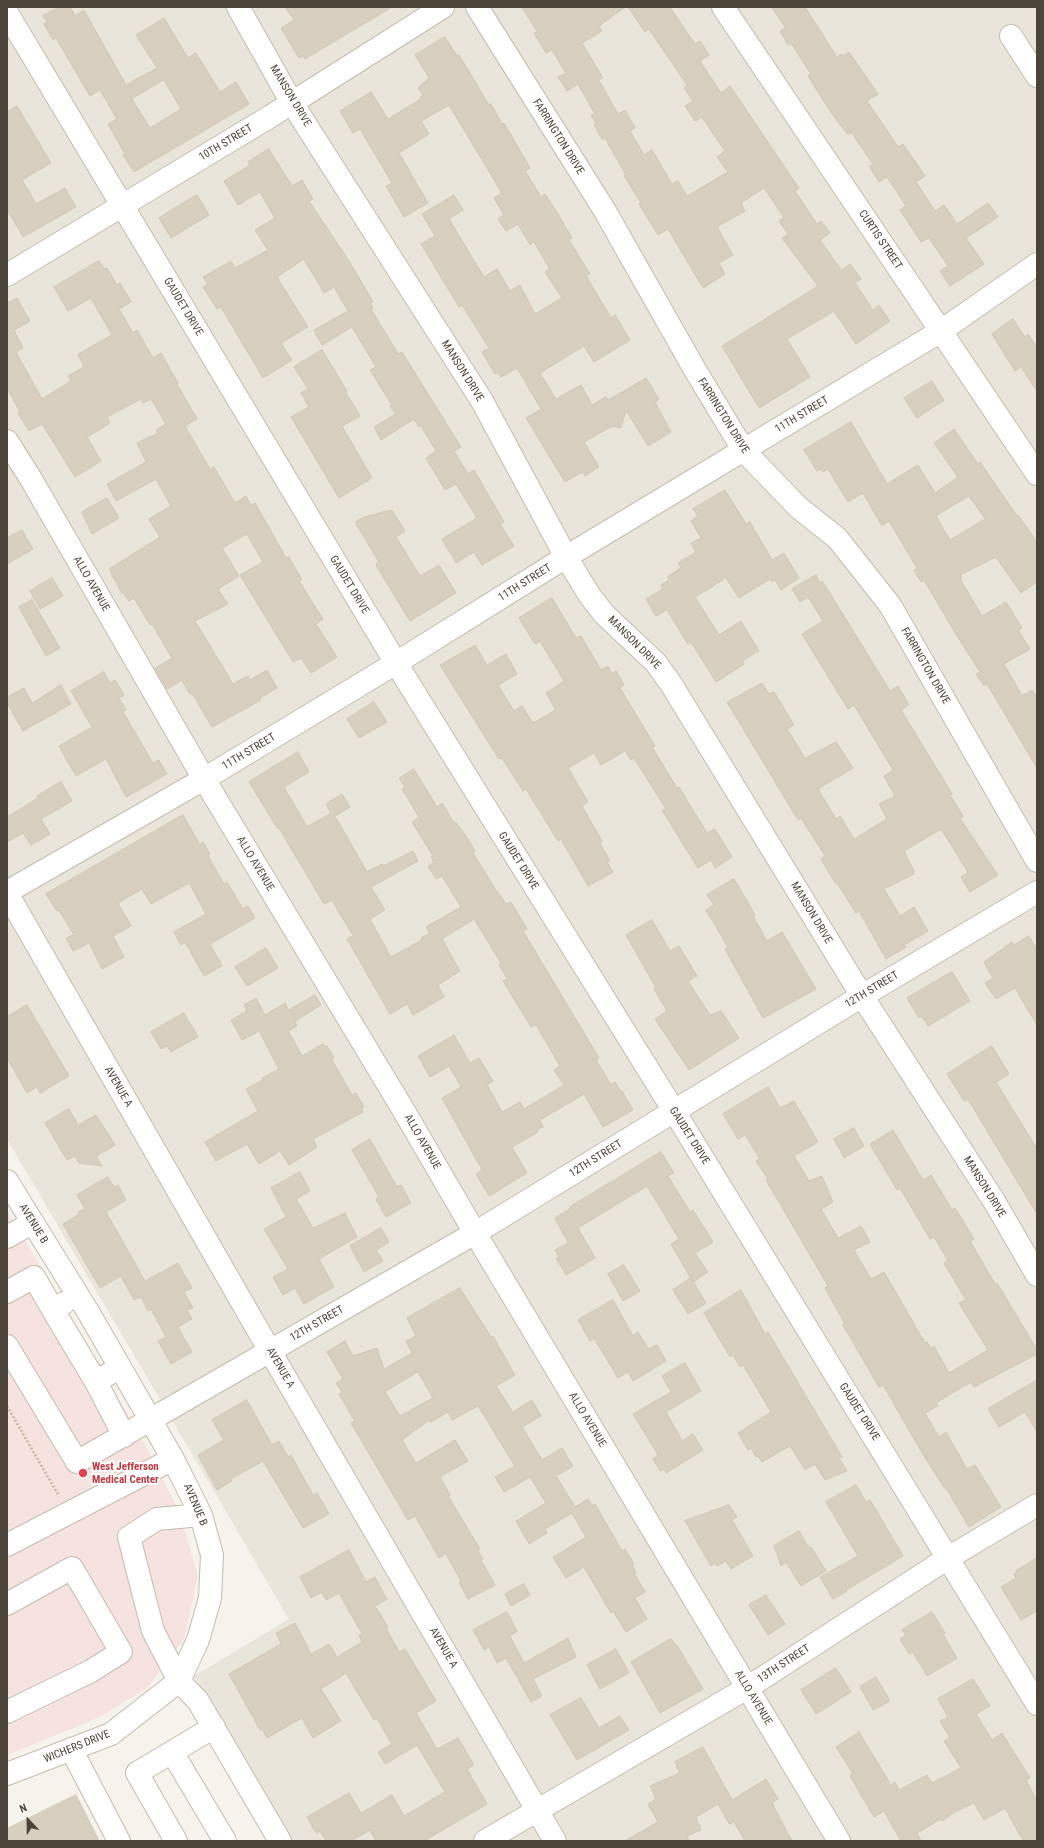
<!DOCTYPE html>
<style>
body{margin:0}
#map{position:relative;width:1044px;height:1848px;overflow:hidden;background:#f6f3ec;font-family:"Roboto Condensed",sans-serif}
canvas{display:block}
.frame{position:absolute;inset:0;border:8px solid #4b4439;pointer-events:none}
.north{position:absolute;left:8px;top:1800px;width:40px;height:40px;-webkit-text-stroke:3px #fff;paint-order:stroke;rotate:338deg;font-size:11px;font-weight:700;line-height:16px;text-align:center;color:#4b4439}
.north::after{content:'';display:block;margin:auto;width:14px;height:18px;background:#4b4439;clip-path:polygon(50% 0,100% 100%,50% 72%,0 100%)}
</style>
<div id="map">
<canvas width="1044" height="1848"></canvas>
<div class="frame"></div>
<div class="north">N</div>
</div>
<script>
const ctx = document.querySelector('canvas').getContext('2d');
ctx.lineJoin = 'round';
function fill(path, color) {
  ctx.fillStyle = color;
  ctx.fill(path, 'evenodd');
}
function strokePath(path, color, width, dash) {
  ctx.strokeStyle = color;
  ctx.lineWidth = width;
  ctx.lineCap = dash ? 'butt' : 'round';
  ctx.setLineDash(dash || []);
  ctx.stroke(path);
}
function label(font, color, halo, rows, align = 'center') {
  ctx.font = font + ' "Roboto Condensed",sans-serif';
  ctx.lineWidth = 4;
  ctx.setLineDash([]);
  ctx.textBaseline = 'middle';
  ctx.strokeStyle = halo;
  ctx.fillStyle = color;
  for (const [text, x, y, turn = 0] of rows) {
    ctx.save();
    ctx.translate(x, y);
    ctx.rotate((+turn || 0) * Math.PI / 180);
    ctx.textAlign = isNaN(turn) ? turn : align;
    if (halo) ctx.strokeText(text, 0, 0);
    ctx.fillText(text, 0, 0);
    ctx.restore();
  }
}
fill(new Path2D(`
 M7,7H1037V1841H291L194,1676L289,1619L7,1139Z`), '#eae5da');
fill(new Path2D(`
 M7,1210L140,1435L179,1511L198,1576L184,1640L147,1688L100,1717L7,1755Z`), '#f6e3e0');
const building = new Path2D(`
 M60,7H70L75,16L84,10L126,85L157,68L136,35L164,18L188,58L196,53L220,92L236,82L249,104L134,172L123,155L125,154L108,124L117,119L100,90L90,96L56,38L53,40L44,24L47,22L43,16ZM164,80L181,109L150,128L132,99Z
 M285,7H392L305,59L303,56L299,58L281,28L294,20Z
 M522,7H625L599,26L602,31L582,43L603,78L599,80L618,114L625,110L635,128L630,131L644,155L652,150L672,184L678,181L687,196L728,172L717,157L725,151L702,117L695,121L685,106L693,101L684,88L687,85L649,29L645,32L628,7H670L695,44L700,41L709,55L700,61L721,93L730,86L799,188L795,191L817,224L821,221L830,233L820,240L841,270L850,264L861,279L855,283L873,310L879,305L890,321L856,344L834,311L787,339L810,377L759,408L722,346L818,286L782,238L788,234L779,221L784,218L764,188L741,203L745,211L717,227L733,255L719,263L725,274L703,288L668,229L658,235L639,204L641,203L624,176L626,175L605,138L602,139L594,125L596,124L591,115L595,114L578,84L567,91L558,77L566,73L552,50L546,53L534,33L537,32Z
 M772,7H805L837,57L841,54L843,56L849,52L878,94L867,101L898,147L903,144L925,176L916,182L935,211L944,205L957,224L988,203L998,217L966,238L984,264L950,286L940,271L948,266L929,238L921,242L900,210L906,206L887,177L879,182L869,166L873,164L851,132L848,135L830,111L808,76L811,74L791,43L788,45L780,31L785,28Z
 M445,37L457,56L459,55L489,105L491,104L502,124L504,123L530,168L525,171L541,197L545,194L555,209L572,238L569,240L590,274L586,276L611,318L615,315L630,340L594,362L584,346L540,373L556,399L581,385L592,405L606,397L608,400L646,378L659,399L655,402L671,432L648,446L626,410L621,428L612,426L584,442L599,467L585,476L582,472L565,482L526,418L541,409L517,368L501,377L498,373L495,374L482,352L489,348L462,305L459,307L421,244L435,236L422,214L454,195L463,210L449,219L484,277L497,269L510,291L520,285L535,314L562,298L545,272L550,269L534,242L530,245L518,224L506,231L498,219L504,215L494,198L502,193L449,105L421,121L429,134L399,153L428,203L404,217L386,186L392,183L360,129L353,133L340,111L371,92L388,119L421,99L420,97L423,95L418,88L429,78L415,55Z
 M17,106L51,163L22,180L36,204L65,188L76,207L23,237L7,209V112Z
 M269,149L292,186L302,180L313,199L309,201L351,264L373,302L370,303L373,308L371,309L398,354L402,352L461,447L454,451L468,474L474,470L504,522L500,524L514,546L482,565L474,552L456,563L442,539L477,518L456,484L445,490L426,458L436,451L421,426L419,427L414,419L381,440L374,427L396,414L390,406L392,405L370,370L376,367L352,327L322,345L314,330L348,311L334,287L324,293L304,259L277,277L308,327L281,343L292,360L263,378L221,307L217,309L203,287L208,284L203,277L231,261L235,268L268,250L255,230L275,218L260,192L238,205L224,181L250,165L248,162Z
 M197,195L209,215L171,238L159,218Z
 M99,261L104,269L107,268L117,285L120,283L131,302L119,309L133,333L137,330L153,358L161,353L178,383L177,384L197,419L185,426L210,469L214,467L235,503L246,496L251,505L255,503L286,558L289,557L302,580L299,581L323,619L316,624L337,657L311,673L301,658L293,662L240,575L263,562L247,534L222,548L239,576L218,589L228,604L195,621L233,684L248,676L250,680L267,670L277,688L260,698L261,700L212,727L192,693L190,694L182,680L167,689L155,668L172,658L152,624L150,625L134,598L129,601L124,593L122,594L109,569L160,537L149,519L171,506L156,479L116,501L107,484L146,462L137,443L158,433L156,430L166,424L151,399L143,403L141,399L107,417L110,423L87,437L101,461L75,477L42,424L29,431L18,413L20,412L7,388V303L17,298L30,321L14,330L23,348L16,352L42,399L71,381L68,376L84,367L78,354L112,335L91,298L68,311L54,287Z
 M1013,319L1025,337L1028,334L1037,347V391L1021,367L1015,371L992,334Z
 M322,350L347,391H345L360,416L342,426L372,478L339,498L291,417L309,407L301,393L308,389L294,367Z
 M932,381L944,400L917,418L904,398Z
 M851,422L887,484L918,465L935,493L958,477L934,443L954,429L978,464L980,462L1017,516L1018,515L1037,542V582L1021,593L996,557L960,575L962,578L960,579L982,616L1006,602L1022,628L1018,630L1030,649L1004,664L1022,696L1032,690L1037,697V768L987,684L984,686L976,674L980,672L954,631L924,580L921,582L914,570L917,568L889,521L882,526L863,493L848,502L828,469L823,472L820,469L817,471L804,450ZM969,496L985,519L950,540L936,516Z
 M725,490L746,524L750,522L772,560L784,553L799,578L781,590L775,580L772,582L770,579L739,598L726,578L695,597L719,635L741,621L759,651L742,661L744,664L716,682L691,642L688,644L667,610L656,616L646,599L663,589L661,585L669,580L667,577L681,568L678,563L696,552L691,543L701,538L691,521L698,516L693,509Z
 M107,498L119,518L92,534L82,512Z
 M392,510L405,531L396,537L420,576L439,565L456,593L410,621L377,567L376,564L379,562L355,522L365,517Z
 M22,530L33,549L7,564V538Z
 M816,575L820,583L822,581L841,611L890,691L898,686L909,705L901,710L952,794L950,795L963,816L960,818L998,875L970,892L961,877L968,872L941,829L904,851L914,871L913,872L914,874L884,889L900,916L914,907L928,931L904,945L906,947L886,959L859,911L856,913L837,883L836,884L821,859L825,856L801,818L798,820L727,702L762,683L769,694L774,692L794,725L787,729L805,758L836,742L853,768L818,789L836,819L840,816L854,839L887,819L879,804L895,796L884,776L893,770L854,705L848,709L802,634L823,621L808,597L800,602L792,589Z
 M52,578L63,596L40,609L30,591Z
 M552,598L576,638L581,636L601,670L608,666L612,674L616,671L624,685L620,688L655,746L652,747L677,788L679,787L707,833L715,829L732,857L715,868L711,860L698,868L662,810L666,809L634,758L631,760L625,751L601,765L594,753L568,768L588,802L582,806L602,841L600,843L610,861L607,862L613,872L588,886L561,839L558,841L526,789L523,791L502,758L499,759L440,665L475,645L487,665L506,654L517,674L498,685L514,711L522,706L533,723L556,710L546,693L564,681L540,641L535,644L519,618Z
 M32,600L60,648L46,656L19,607Z
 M104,672L110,683L115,680L124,695L119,698L126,710L123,712L153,763L159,760L167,774L126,797L106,759L76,776L59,746L92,727L71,691Z
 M61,685L71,704L23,731L7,703V697L24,688L32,703Z
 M374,702L387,722L359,738L347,719Z
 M298,752L309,772L284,787L307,827L331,813L326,804L342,794L350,807L335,816L367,872L382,864L383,866L413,851L418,861L371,887L385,910L370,919L391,957L422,940L421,938L430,933L426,927L461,907L442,876L436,879L428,866L434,863L431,857L433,856L412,822L419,817L402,789L405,787L399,778L414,769L437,807L442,803L454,823L456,822L466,836L475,851L473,853L497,892H498L506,904L511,902L527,929L523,931L599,1058L596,1060L611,1085L615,1082L621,1092L622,1091L633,1110L603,1127L584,1094L540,1120L543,1127L537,1130L538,1132L512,1147L527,1173L489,1196L476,1174L482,1170L442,1098L461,1087L449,1066L430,1077L418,1056L454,1035L470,1063L479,1058L493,1081L487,1085L502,1112L520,1102L524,1109L564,1085L554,1070L560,1066L536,1025L531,1027L503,981L507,979L499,964L501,963L474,919L442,939L460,971L438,985L444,997L413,1015L407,1004L390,1014L347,939L353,936L332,900L324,904L292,850L279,828L278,829L249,782Z
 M61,782L72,801L41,819L50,834L31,845L23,833L7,842V817L38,798L37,796Z
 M183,815L200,845L203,842L210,854L208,856L224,884L227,882L243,909L248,906L255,918L210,944L222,966L204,976L185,942L181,945L174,932L206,914L189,883L151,904L142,889L118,903L131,926L113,936L124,957L102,969L89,943L73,951L66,938L74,935L59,910L57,911L46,894Z
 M734,879L755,915L753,916L767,941L782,932L816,989L763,1018L725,949L728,947L706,910L714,905L707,895Z
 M652,920L670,951L679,946L697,976L688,981L710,1015L721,1011L739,1038L689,1070L655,1019L667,1011L654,989L656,988L626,935Z
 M1029,936L1037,950V1025L1015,988L996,999L985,983L993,978L984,962L1012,942L1014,945Z
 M266,948L278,968L247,986L235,967Z
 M952,972L970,1001L928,1026L922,1016L919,1018L907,998Z
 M315,995L321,1005L295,1021L297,1026L288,1031L302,1056L323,1044L325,1047L327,1046L334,1058L332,1060L352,1095L356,1093L364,1107L361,1109L363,1112L313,1139L317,1147L289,1165L280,1151L259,1164L247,1144L216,1161L205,1142L258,1111L246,1089L263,1080L262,1078L279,1069L259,1031L242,1040L231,1020L247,1011L244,1005L256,998L265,1015L285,1003L288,1010Z
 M27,1005L69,1076L40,1093L37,1087L27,1093L7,1058V1017Z
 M184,1013L198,1037L171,1052L167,1046L161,1049L151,1032Z
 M992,1046L1009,1074L996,1082L1037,1149V1214L968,1099L964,1101L947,1074Z
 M768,1087L780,1108L794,1101L818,1142L794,1156L809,1181L822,1176L833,1202L821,1209L838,1238L861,1226L870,1242L854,1250L871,1279L884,1272L925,1343L927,1342L931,1348L934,1346L949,1373L988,1350L959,1303L966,1300L944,1263L948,1261L934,1237L930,1239L900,1188L897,1190L870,1144L893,1130L923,1180L931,1175L952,1210L955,1208L974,1239L970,1241L995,1284L997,1283L1037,1350V1354L974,1387L971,1382L936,1403L938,1406L925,1413L939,1437L946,1432L967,1469L975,1465L1001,1507L969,1527L946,1488L945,1489L924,1456L883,1385L879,1387L843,1325L845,1324L825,1288L828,1286L766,1180L768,1179L756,1161L760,1159L745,1135L738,1139L723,1114Z
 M69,1109L78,1125L96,1115L115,1145L96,1156L102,1166L79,1163L75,1156L67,1160L45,1123Z
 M854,1128L864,1146L844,1158L834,1139Z
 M370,1139L397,1187L401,1185L411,1203L386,1217L376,1199L379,1197L352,1150Z
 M661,1152L674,1173L668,1176L690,1212L693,1210L713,1242L695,1253L708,1272L693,1282L671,1244L679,1239L647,1186L578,1228L595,1258L566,1275L556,1258L559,1257L555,1250L568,1243L555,1218L571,1208L570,1207Z
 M300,1172L310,1191L296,1199L313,1228L345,1213L357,1237L319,1259L334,1287L304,1304L295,1288L283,1295L273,1277L288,1269L264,1229L286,1217L271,1188Z
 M108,1177L114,1187L118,1185L126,1200L106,1212L145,1281L178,1263L192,1288L184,1292L193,1308L187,1310L192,1319L178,1327L192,1352L171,1364L158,1341L166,1337L151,1309L148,1311L141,1297L134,1300L121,1276L100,1288L63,1224L80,1214L78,1212L85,1209L77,1195Z
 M381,1228L389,1242L376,1250L383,1261L364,1272L350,1246Z
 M624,1265L640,1291L623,1301L608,1274Z
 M691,1278L706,1303L688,1314L673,1290Z
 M460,1288L491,1337L493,1336L515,1375L496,1386L513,1412L532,1400L541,1416L522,1427L542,1460L562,1448L573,1466L556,1476L575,1507L588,1499L592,1506L595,1504L622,1551L625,1549L634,1564L632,1565L636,1572L634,1573L645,1592L635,1598L647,1619L626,1632L613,1611L611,1613L584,1567L566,1578L553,1557L586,1537L572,1513L545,1529L547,1533L529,1544L516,1521L546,1503L530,1477L504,1492L495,1477L515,1466L478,1406L452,1420L448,1412L430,1422L429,1420L402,1440L416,1463L455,1440L468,1461L440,1477L450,1495L448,1496L480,1549L478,1550L483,1559L481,1560L495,1585L468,1599L459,1582L461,1581L446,1554L439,1558L415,1516L408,1520L351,1423L355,1421L339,1394L342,1392L336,1383L343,1379L327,1352L345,1341L353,1356L377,1348L384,1369L412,1353L406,1341L416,1336L407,1318ZM418,1372L433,1398L400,1416L385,1392Z
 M741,1290L765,1334L768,1332L842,1457L839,1458L847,1471L825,1480L815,1464L805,1470L790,1446L762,1462L758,1456L756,1457L751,1448L748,1450L738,1433L771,1412L743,1365L740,1367L733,1355L730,1357L704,1313Z
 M613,1300L633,1336L638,1332L648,1349L657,1345L666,1361L633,1381L628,1372L618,1378L594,1338L590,1341L578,1320Z
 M685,1363L701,1391L666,1412L682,1441L693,1434L703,1450L666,1473L664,1469L660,1471L653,1459L658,1455L633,1414L671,1392L662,1376Z
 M1037,1380V1432L1025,1412L999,1427L988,1409Z
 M247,1400L272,1445L279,1441L288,1457L291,1455L313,1495L317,1493L329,1514L303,1528L263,1461L231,1479L232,1481L217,1490L198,1455L224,1440L212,1420Z
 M856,1485L866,1502L870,1500L903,1556L846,1590L847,1591L833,1599L820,1577L858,1556L826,1502Z
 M729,1505L737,1517L732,1520L753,1556L731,1569L726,1561L717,1566L716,1563L711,1566L685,1521Z
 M799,1531L809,1548L811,1547L826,1571L801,1586L786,1562L781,1566L774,1546Z
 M349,1550L366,1582L375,1577L382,1590L387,1599L375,1606L388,1627L386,1628L399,1652L405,1649L436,1701L416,1713L437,1749L458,1738L474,1765L467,1769L487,1804L424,1841H376L370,1830L351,1841H326L320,1831L316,1833L307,1817L349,1793L361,1813L392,1795L404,1816L445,1792L417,1745L385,1764L378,1752L392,1744L377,1719L374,1720L346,1673L321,1689L341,1721L313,1738L302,1718L267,1738L262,1729L260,1730L229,1674L281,1644L276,1633L295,1623L311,1654L329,1644L337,1657L362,1642L359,1635L362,1634L339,1593L326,1600L322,1592L311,1598L300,1577Z
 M1037,1558V1611L1021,1620L1001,1587L1016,1578L1014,1574L1017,1572L1016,1571Z
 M524,1584L530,1595L511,1606L505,1594Z
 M766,1595L785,1624L768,1635L749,1605Z
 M507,1612L517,1631L510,1636L524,1663L568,1638L576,1657L533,1679L542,1696L531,1702L506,1658L497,1663L489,1647L484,1650L473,1630Z
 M932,1612L945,1633L943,1634L957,1658L927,1676L913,1652L909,1654L900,1639L906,1635L902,1630Z
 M671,1639L678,1647L703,1689L660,1713L631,1662Z
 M616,1649L629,1673L600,1689L587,1665Z
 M836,1668L851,1692L816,1714L801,1690Z
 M876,1677L890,1701L873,1710L860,1687Z
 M973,1679L990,1706L976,1714L992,1740L1002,1733L1030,1778L1026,1780L1037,1801V1841H1023L1005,1808L984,1820L974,1803L953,1813L943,1821L941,1819L917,1833L921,1841H901L884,1811L874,1817L850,1776L853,1774L836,1747L859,1732L891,1785L895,1782L899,1790L927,1775L932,1783L961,1768L944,1741L950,1738L940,1721L948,1717L938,1699Z
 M581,1698L599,1728L620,1716L629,1730L577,1760L550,1715Z
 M703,1747L732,1800L766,1779L778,1799L772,1803L792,1841H745L734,1822L729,1824L718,1804L696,1817L701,1830L687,1836L689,1841H625L658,1822L648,1804L656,1799L650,1786L680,1773L675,1762Z
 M76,1795L99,1841H7V1829Z`);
fill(building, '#d8cfc1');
strokePath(building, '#d3c7b4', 1);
const minor = new Path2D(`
 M238,7L292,103L482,401L566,557L590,596L604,614L656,663L671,684L862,996L994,1201L1037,1275
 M477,7L605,211L695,370L744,451L799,508L837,538L890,605L1037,861
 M723,7L1037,474
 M7,13L396,663L674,1111L1037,1704
 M1011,36L1037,76
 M7,275L271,116L443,7
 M7,441L31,479L204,779L404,1111L475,1233L839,1841
 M7,892L204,779L396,663L566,557L941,331L1037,264
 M7,893L270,1351L555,1841
 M7,1181L87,1310L173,1459L201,1515L212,1555L210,1598L198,1640L179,1681L111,1734L7,1774
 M7,1237L32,1223
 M7,1292L34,1277L53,1310L64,1303
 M53,1310L96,1382L120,1367
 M7,1346L77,1462L475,1233L862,996L1037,892
 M96,1382L124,1436
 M201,1515L157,1519L129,1537L153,1631L179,1681L198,1701L280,1841
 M7,1545L173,1459
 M7,1604L72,1568L121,1652L91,1671L7,1712
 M71,1749L119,1841
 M172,1752L225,1841
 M176,1841L137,1773L214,1727
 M485,1841L747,1688L948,1558L1037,1505`);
strokePath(minor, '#c2bbae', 24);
strokePath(new Path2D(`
 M7,1406L59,1496`), '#c4b79f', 2.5, [2, 2]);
strokePath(minor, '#fff', 22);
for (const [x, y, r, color] of [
 [83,1473,5,"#e0444e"]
]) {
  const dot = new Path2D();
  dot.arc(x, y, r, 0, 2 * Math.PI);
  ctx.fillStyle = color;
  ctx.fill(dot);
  strokePath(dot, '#fff', 1.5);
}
label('11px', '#4b4439', '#fff', [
 ["MANSON DRIVE",290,96,59],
 ["FARRINGTON DRIVE",558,137,58],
 ["10TH STREET",226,143,-31],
 ["CURTIS STREET",880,240,56],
 ["GAUDET DRIVE",183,307,59],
 ["MANSON DRIVE",462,371,58],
 ["11TH STREET",802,415,-31],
 ["FARRINGTON DRIVE",723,416,58],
 ["11TH STREET",525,583,-32],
 ["ALLO AVENUE",91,584,60],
 ["GAUDET DRIVE",349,585,59],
 ["MANSON DRIVE",634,643,45],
 ["FARRINGTON DRIVE",925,666,60],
 ["11TH STREET",249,752,-31],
 ["GAUDET DRIVE",518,861,58],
 ["ALLO AVENUE",255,864,59],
 ["MANSON DRIVE",811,913,59],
 ["12TH STREET",872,990,-31],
 ["AVENUE A",118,1087,60],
 ["GAUDET DRIVE",689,1136,58],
 ["ALLO AVENUE",422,1142,60],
 ["12TH STREET",596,1159,-32],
 ["MANSON DRIVE",984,1187,58],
 ["AVENUE B",33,1224,58],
 ["12TH STREET",317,1324,-30],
 ["AVENUE A",280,1368,60],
 ["GAUDET DRIVE",859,1412,58],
 ["ALLO AVENUE",587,1420,59],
 ["AVENUE B",195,1505,67],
 ["AVENUE A",443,1648,60],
 ["13TH STREET",784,1664,-33],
 ["ALLO AVENUE",753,1698,59],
 ["WICHERS DRIVE",77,1747,-22]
]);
label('bold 11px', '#be3a42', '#fff', [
 ["West Jefferson",92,1467],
 ["Medical Center",92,1480]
], 'left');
</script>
